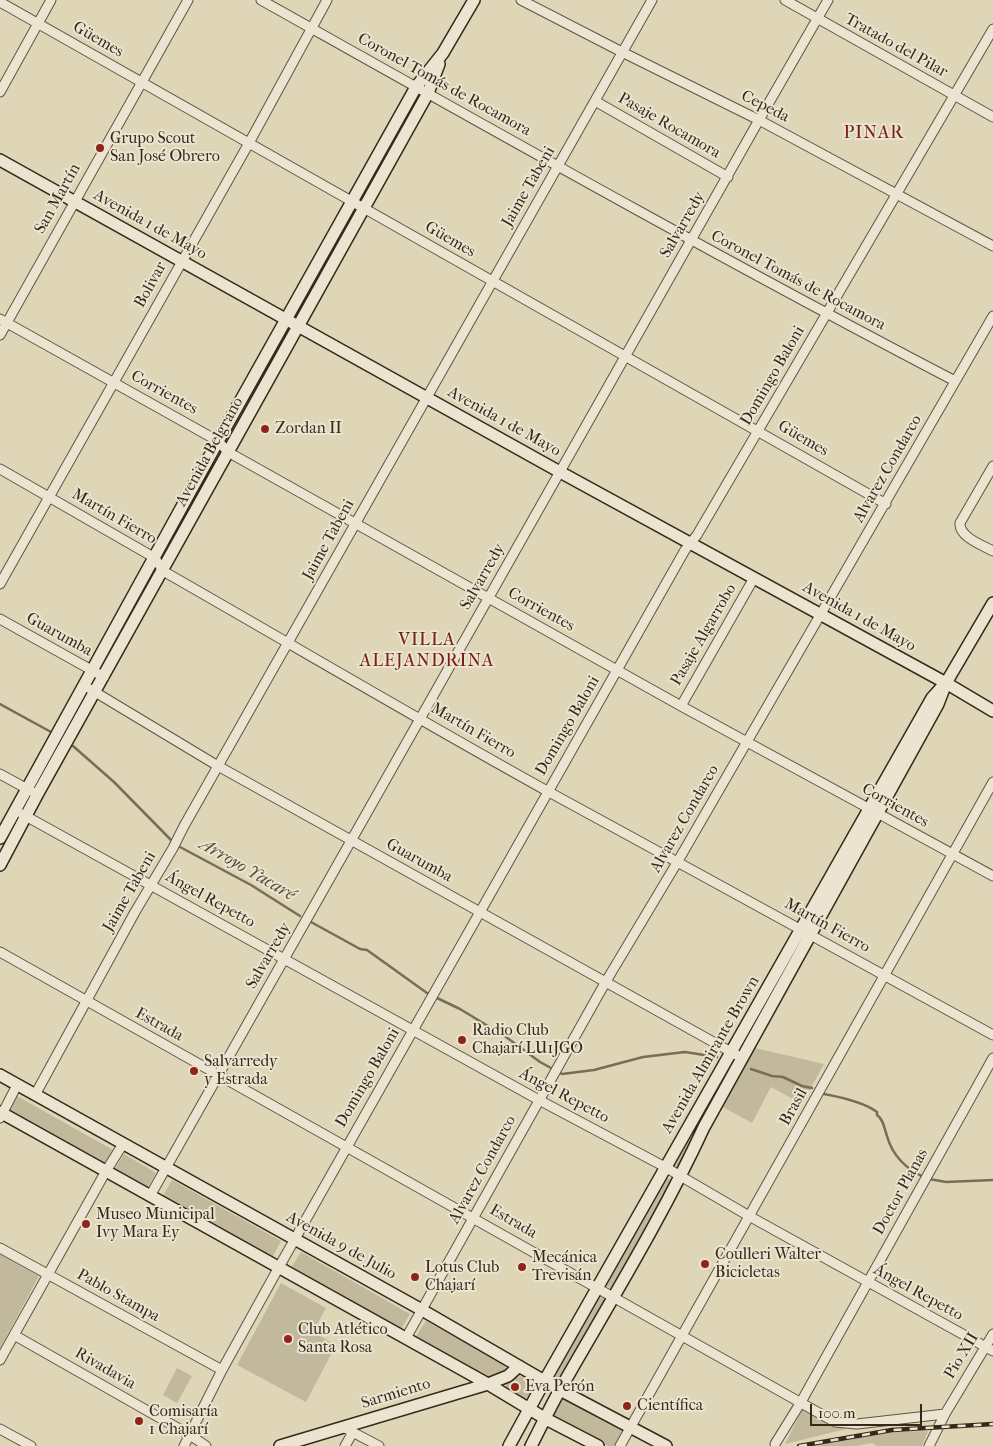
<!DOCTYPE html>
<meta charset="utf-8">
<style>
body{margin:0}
#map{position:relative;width:993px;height:1446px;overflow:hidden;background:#ded6b7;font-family:"IM FELL French Canon",serif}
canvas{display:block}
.scale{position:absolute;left:810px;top:1404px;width:112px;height:22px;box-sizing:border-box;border:2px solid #37281a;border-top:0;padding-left:6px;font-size:15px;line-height:18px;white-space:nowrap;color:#37281a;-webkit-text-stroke:4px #eae4d0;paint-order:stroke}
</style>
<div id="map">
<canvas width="993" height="1446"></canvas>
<div class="scale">100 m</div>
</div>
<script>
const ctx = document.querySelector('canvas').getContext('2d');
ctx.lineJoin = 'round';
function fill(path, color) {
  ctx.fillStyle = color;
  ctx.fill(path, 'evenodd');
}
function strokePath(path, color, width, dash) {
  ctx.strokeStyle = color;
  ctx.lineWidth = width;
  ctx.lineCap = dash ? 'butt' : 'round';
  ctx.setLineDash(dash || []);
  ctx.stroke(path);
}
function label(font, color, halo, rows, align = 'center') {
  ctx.font = font + ' "IM FELL French Canon",serif';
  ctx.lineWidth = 4;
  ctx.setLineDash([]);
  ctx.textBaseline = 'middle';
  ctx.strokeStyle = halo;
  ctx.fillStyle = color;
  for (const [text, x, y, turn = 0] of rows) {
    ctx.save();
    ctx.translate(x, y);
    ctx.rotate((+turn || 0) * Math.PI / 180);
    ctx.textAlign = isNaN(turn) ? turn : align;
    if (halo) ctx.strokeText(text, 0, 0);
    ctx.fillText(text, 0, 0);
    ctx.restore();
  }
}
fill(new Path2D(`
 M755,1048L824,1064L802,1104L771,1087L752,1123L719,1105Z
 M729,1063L733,1065L678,1169L670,1166Z
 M17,1096L113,1150L104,1166L8,1112Z
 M124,1154L156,1173L147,1189L114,1170Z
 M664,1176L673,1181L612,1289L603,1284Z
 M172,1180L281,1241L272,1258L163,1196Z
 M301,1252L410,1314L400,1331L291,1268Z
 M0,1254L39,1276L0,1348Z
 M281,1283L326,1308L313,1332L336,1345L306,1402L237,1365Z
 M597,1294L608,1300L558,1379L553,1376Z
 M426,1321L504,1364L506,1370L502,1374L487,1378L415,1338Z
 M177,1368L192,1376L177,1403L163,1395Z
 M522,1376H525L535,1383V1387L529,1398H523L506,1389V1380Z
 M563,1397L624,1427L614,1446H608L552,1417Z
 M803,1408L846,1429L785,1444Z
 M928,1431L922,1446H877L872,1443L857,1446H809L893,1432Z`), '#c2b89c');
strokePath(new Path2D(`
 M0,704L51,732
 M73,746L114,782L172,841
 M180,847L251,885L300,916
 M311,922L360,949L367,950L427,993
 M437,998L460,1009L506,1037L540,1062L562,1074L594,1070L643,1057L685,1052L717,1057
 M751,1069L772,1076L783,1077L802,1086L812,1088
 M824,1094C840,1097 864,1102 877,1112V1115C884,1120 884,1128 887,1136C892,1155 907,1170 924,1177
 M929,1179L946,1182L993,1180`), '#796d58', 2.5);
const street = new Path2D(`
 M261,0C491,129 721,259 955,381
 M521,0L622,52L759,120L993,246
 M785,0L993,117
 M0,2L886,504
 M0,92L51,0
 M595,101L728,177
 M0,319L218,441L228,452L681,706L993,876
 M0,335L188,0
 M993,466L960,523C959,537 982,545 993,551
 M0,469L155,558L163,571C291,644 419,720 549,792C697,873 845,953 993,1035
 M0,584L249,143L327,0
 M0,619L104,677
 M90,689L218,766L742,1058
 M681,706L754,578
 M0,774L31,791
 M22,814L539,1100L665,1167L749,1216L993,1351
 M0,952L835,1422L857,1424L945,1414
 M35,1095L135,912L173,848L184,826L652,0
 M0,1118L17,1085
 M150,1196L759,120L828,0
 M0,1248L222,1370
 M14,1335L190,1435L206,1446
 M406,1338L605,983L678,861L993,316
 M0,1360L106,1171L123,1144
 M343,1427L379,1446
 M0,1429L31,1446
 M775,1444L801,1402L993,1058
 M184,1446L222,1370L279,1267L685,550L697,535L993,29
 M345,1446L353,1432
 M620,1446L993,782
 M929,1446L945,1414L993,1334`);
const secondary = new Path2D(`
 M0,160L560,472L946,683L993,711
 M0,838L218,441L416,87L443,53L474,0
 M0,865L37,795L428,93L439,64
 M0,1075L422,1310L560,1390L666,1446
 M0,1112L488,1384L546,1419L598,1446
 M280,1446L488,1384L508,1376L519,1366
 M509,1446L545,1380L932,698L941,688
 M531,1446C541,1427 550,1407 561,1388C610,1302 662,1218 704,1127L938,704L946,683L993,603`);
strokePath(street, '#615441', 11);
strokePath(secondary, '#37281a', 14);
strokePath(street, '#eae4d0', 9);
strokePath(secondary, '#eae4d0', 11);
const rail = new Path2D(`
 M799,1446L892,1430L993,1424`);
strokePath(rail, '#37281a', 4.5);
strokePath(rail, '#eae4d0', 2.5, [8]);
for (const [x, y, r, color] of [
 [100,148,5,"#8f2418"],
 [265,429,5,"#8f2418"],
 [462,1040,5,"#8f2418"],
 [194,1071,5,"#8f2418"],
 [86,1224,5,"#8f2418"],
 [705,1264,5,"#8f2418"],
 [522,1267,5,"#8f2418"],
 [415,1277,5,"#8f2418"],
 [288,1339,5,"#8f2418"],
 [515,1387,5,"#8f2418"],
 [627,1406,5,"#8f2418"],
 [139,1421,5,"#8f2418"]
]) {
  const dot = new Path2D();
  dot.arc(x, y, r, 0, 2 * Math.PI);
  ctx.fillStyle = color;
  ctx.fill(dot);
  strokePath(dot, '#eae4d0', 2);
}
label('16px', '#37281a', '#eae4d0', [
 ["Güemes",98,40,30],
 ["Tratado del Pilar",896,46,29],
 ["Coronel Tomás de Rocamora",444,85,29],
 ["Cepeda",765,107,27],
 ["Pasaje Rocamora",669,126,30],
 ["Jaime Tabeni",529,187,-60],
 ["San Martín",58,199,-61],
 ["Avenida 1 de Mayo",150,225,29],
 ["Salvarredy",683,225,-60],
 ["Güemes",450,240,30],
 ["Coronel Tomás de Rocamora",798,281,28],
 ["Bolivar",151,285,-61],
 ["Domingo Baloni",773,376,-60],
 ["Corrientes",164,393,29],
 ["Avenida 1 de Mayo",504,422,29],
 ["Güemes",803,439,30],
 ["Avenida Belgrano",210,452,-61],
 ["Alvarez Condarco",888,469,-60],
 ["Martín Fierro",114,517,30],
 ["Jaime Tabeni",329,540,-61],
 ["Salvarredy",483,577,-60],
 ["Corrientes",541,610,29],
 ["Avenida 1 de Mayo",859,617,29],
 ["Guarumba",59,635,29],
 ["Pasaje Algarrobo",704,635,-60],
 ["Domingo Baloni",568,726,-60],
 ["Martín Fierro",473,731,30],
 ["Corrientes",895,806,29],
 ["Alvarez Condarco",685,819,-60],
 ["Guarumba",419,861,29],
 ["Jaime Tabeni",130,892,-60],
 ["Ángel Repetto",210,900,29],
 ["Martín Fierro",827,926,29],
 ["Salvarredy",269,956,-60],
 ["Estrada",159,1025,29],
 ["Avenida Almirante Brown",711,1055,-60],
 ["Domingo Baloni",368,1078,-60],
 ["Ángel Repetto",564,1096,28],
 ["Brasil",794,1107,-61],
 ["Alvarez Condarco",483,1170,-61],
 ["Doctor Planas",901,1192,-61],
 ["Estrada",513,1222,30],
 ["Avenida 9 de Julio",341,1246,29],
 ["Ángel Repetto",918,1293,29],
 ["Pablo Stampa",118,1296,29],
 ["Pio XII",962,1356,-59],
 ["Rivadavia",105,1369,30],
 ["Sarmiento",396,1394,-17]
]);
label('16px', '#37281a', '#eae4d0', [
 ["Grupo Scout",110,139],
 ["San José Obrero",110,157],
 ["Zordan II",275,429],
 ["Radio Club",472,1031],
 ["Chajarí LU1JGO",472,1049],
 ["Salvarredy",204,1062],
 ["y Estrada",204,1080],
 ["Museo Municipal",96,1215],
 ["Ivy Mara Ey",96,1233],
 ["Coulleri Walter",715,1255],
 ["Bicicletas",715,1273],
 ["Mecánica",532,1258],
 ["Trevisán",532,1276],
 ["Lotus Club",425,1268],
 ["Chajarí",425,1286],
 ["Club Atlético",298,1330],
 ["Santa Rosa",298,1348],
 ["Eva Perón",525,1387],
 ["Científica",637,1406],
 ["Comisaría",149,1412],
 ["1 Chajarí",149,1430]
], 'left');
ctx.letterSpacing = '1px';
label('18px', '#7a1f14', '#eae4d0', [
 ["PINAR",874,134],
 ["VILLA",427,641],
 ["ALEJANDRINA",427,662]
]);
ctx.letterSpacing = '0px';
label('italic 18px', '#584a39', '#eae4d0', [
 ["Arroyo Yacaré",247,870,30]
]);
</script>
